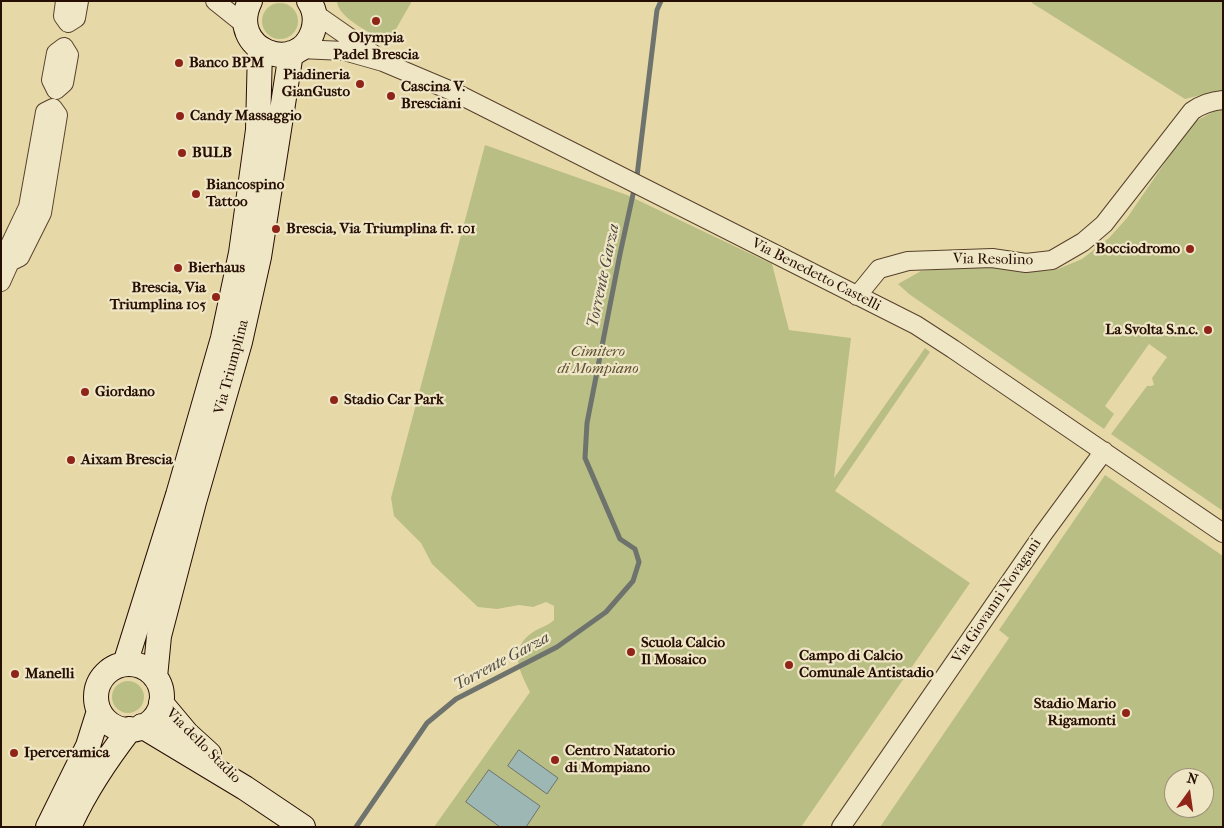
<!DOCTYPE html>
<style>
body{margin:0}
#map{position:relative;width:1224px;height:828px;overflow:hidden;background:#e7d9a7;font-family:"IM FELL French Canon",serif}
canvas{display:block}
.frame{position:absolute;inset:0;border:2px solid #270e03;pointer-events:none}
.north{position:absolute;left:1164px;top:768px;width:50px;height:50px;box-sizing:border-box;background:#efe6c6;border:1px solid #9f9078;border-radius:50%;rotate:14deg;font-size:14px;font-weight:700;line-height:20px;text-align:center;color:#270e03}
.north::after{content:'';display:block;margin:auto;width:18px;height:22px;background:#8f2418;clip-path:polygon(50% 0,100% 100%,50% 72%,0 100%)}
</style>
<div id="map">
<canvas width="1224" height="828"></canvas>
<div class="frame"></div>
<div class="north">N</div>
</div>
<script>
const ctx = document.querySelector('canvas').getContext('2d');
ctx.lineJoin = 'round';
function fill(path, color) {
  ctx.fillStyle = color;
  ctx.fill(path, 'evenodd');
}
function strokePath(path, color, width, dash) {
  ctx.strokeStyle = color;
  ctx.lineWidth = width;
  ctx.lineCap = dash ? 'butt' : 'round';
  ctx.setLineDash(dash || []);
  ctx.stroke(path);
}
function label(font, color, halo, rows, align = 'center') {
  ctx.font = font + ' "IM FELL French Canon",serif';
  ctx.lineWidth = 4.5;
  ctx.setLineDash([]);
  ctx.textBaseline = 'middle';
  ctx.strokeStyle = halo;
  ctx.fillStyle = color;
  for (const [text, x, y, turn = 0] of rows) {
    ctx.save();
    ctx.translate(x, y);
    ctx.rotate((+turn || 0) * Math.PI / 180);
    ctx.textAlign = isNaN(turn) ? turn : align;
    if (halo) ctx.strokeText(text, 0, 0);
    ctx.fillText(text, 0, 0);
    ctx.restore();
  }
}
fill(new Path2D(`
 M337,1H412L388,43C375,35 337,18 337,1Z
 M1033,1H1223V94L1213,92L1185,99L1032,3Z
 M262 21a18 18 0 1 1 36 0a18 18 0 1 1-36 0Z
 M1223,110V511L1111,434L1147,386H1151L1154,385L1152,378L1167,357L1149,344L1105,406L1114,414L1104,429L909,294L898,284L921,271L990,265L1045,271L1058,269L1082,259L1109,238L1127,218L1192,123L1215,111Z
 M485,145L627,195L772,264L789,330L851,338L834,478L925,348L930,352L835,491L970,583L801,827H434L530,692C519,670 508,649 533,632C541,627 546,627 554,620V606L546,602L533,607L519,605L497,609L478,607L432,564L421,543L394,516L391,498Z
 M1105,475L1223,556V827H880L1009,638L999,630ZM1174,778H1204V808H1174Z
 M112 697a16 16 0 1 1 32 0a16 16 0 1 1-32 0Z`), '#b9be85');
const water = new Path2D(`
 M519,750L558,778L547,794L508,766Z
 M489,770L540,806L526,827H500L466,802Z`);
fill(water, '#9db7b4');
strokePath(water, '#6e736d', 1);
strokePath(new Path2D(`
 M356,827L427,723L456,699L557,647L606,612L633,581L639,562L635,549L620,539L585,458L587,423L620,254L637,176L657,10L661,1`), '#6e736d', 5);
const street = new Path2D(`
 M65,1L63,16L68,23L76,18L79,1
 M215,1L245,25
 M314,13L373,54
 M64,47L69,55L64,83L56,90L51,80L56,53Z
 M300,49L344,51L383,62L454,92L916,325L953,349L1223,533
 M53,108L58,115L42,213L20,257L10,262L7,251L28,207L45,112Z
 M1,282L10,262
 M857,296L879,269L908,261L992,258L1026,263L1052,260L1083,242L1104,224L1192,111C1202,104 1211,101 1223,100
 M841,827L1043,534L1104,451`);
const secondary = new Path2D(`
 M250,1C226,50 298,77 313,31C316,21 315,10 309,1
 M125,664L178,495L223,338L241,253L258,130L260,49
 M96 697a33 33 0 1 1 66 0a33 33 0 1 1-66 0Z
 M155,677L159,636L194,502L240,342L259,257L291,53
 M161,703L187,734L209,754
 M142,726L245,788L303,827
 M48,827L88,746L99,711
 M69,827C85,791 106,760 130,729`);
strokePath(street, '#57412c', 20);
strokePath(secondary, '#270e03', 26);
strokePath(street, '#efe6c6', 18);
strokePath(secondary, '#efe6c6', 24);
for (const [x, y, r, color] of [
 [376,21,5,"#8f2418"],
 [179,63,5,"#8f2418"],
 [360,84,5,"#8f2418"],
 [391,96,5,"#8f2418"],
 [180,116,5,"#8f2418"],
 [182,153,5,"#8f2418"],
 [196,194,5,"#8f2418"],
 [276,229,5,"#8f2418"],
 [1190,249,5,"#8f2418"],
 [178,268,5,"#8f2418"],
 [216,297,5,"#8f2418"],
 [1208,330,5,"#8f2418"],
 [85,392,5,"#8f2418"],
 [334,400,5,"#8f2418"],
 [71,460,5,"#8f2418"],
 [631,652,5,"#8f2418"],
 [789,665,5,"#8f2418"],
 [15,674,5,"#8f2418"],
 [1126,713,5,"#8f2418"],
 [14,753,5,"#8f2418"],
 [555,760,5,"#8f2418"]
]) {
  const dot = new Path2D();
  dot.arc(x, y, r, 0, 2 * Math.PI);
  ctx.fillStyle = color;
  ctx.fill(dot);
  strokePath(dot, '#efe6c6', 2);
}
label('bold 15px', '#270e03', '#efe6c6', [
 ["Olympia",376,38,"center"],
 ["Padel Brescia",376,55,"center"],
 ["Banco BPM",189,63],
 ["Piadineria",350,75,"right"],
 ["GianGusto",350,92,"right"],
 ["Cascina V.",401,87],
 ["Bresciani",401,104],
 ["Candy Massaggio",190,116],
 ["BULB",192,153],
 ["Biancospino",206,185],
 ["Tattoo",206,202],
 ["Brescia, Via Triumplina fr. 101",286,229],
 ["Bocciodromo",1180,249,"right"],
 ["Bierhaus",188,268],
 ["Brescia, Via",206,288,"right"],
 ["Triumplina 105",206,305,"right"],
 ["La Svolta S.n.c.",1198,330,"right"],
 ["Giordano",95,392],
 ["Stadio Car Park",344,400],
 ["Aixam Brescia",81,460],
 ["Scuola Calcio",641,643],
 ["Il Mosaico",641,660],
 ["Campo di Calcio",799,656],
 ["Comunale Antistadio",799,673],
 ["Manelli",25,674],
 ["Stadio Mario",1116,704,"right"],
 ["Rigamonti",1116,721,"right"],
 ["Centro Natatorio",565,751],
 ["di Mompiano",565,768],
 ["Iperceramica",24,753]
], 'left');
label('15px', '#270e03', '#efe6c6', [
 ["Via Resolino",993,260,1],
 ["Via Benedetto Castelli",816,275,27],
 ["Via Triumplina",232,367,-75],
 ["Via Giovanni Novagani",997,601,-56],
 ["Via dello Stadio",203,746,45]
]);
label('italic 15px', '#5a4c30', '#efe6c6', [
 ["Cimitero",598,352],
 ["di Mompiano",598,369]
]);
label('italic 16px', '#504941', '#efe6c6', [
 ["Torrente Garza",604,276,-78],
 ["Torrente Garza",502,662,-28]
]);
</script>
